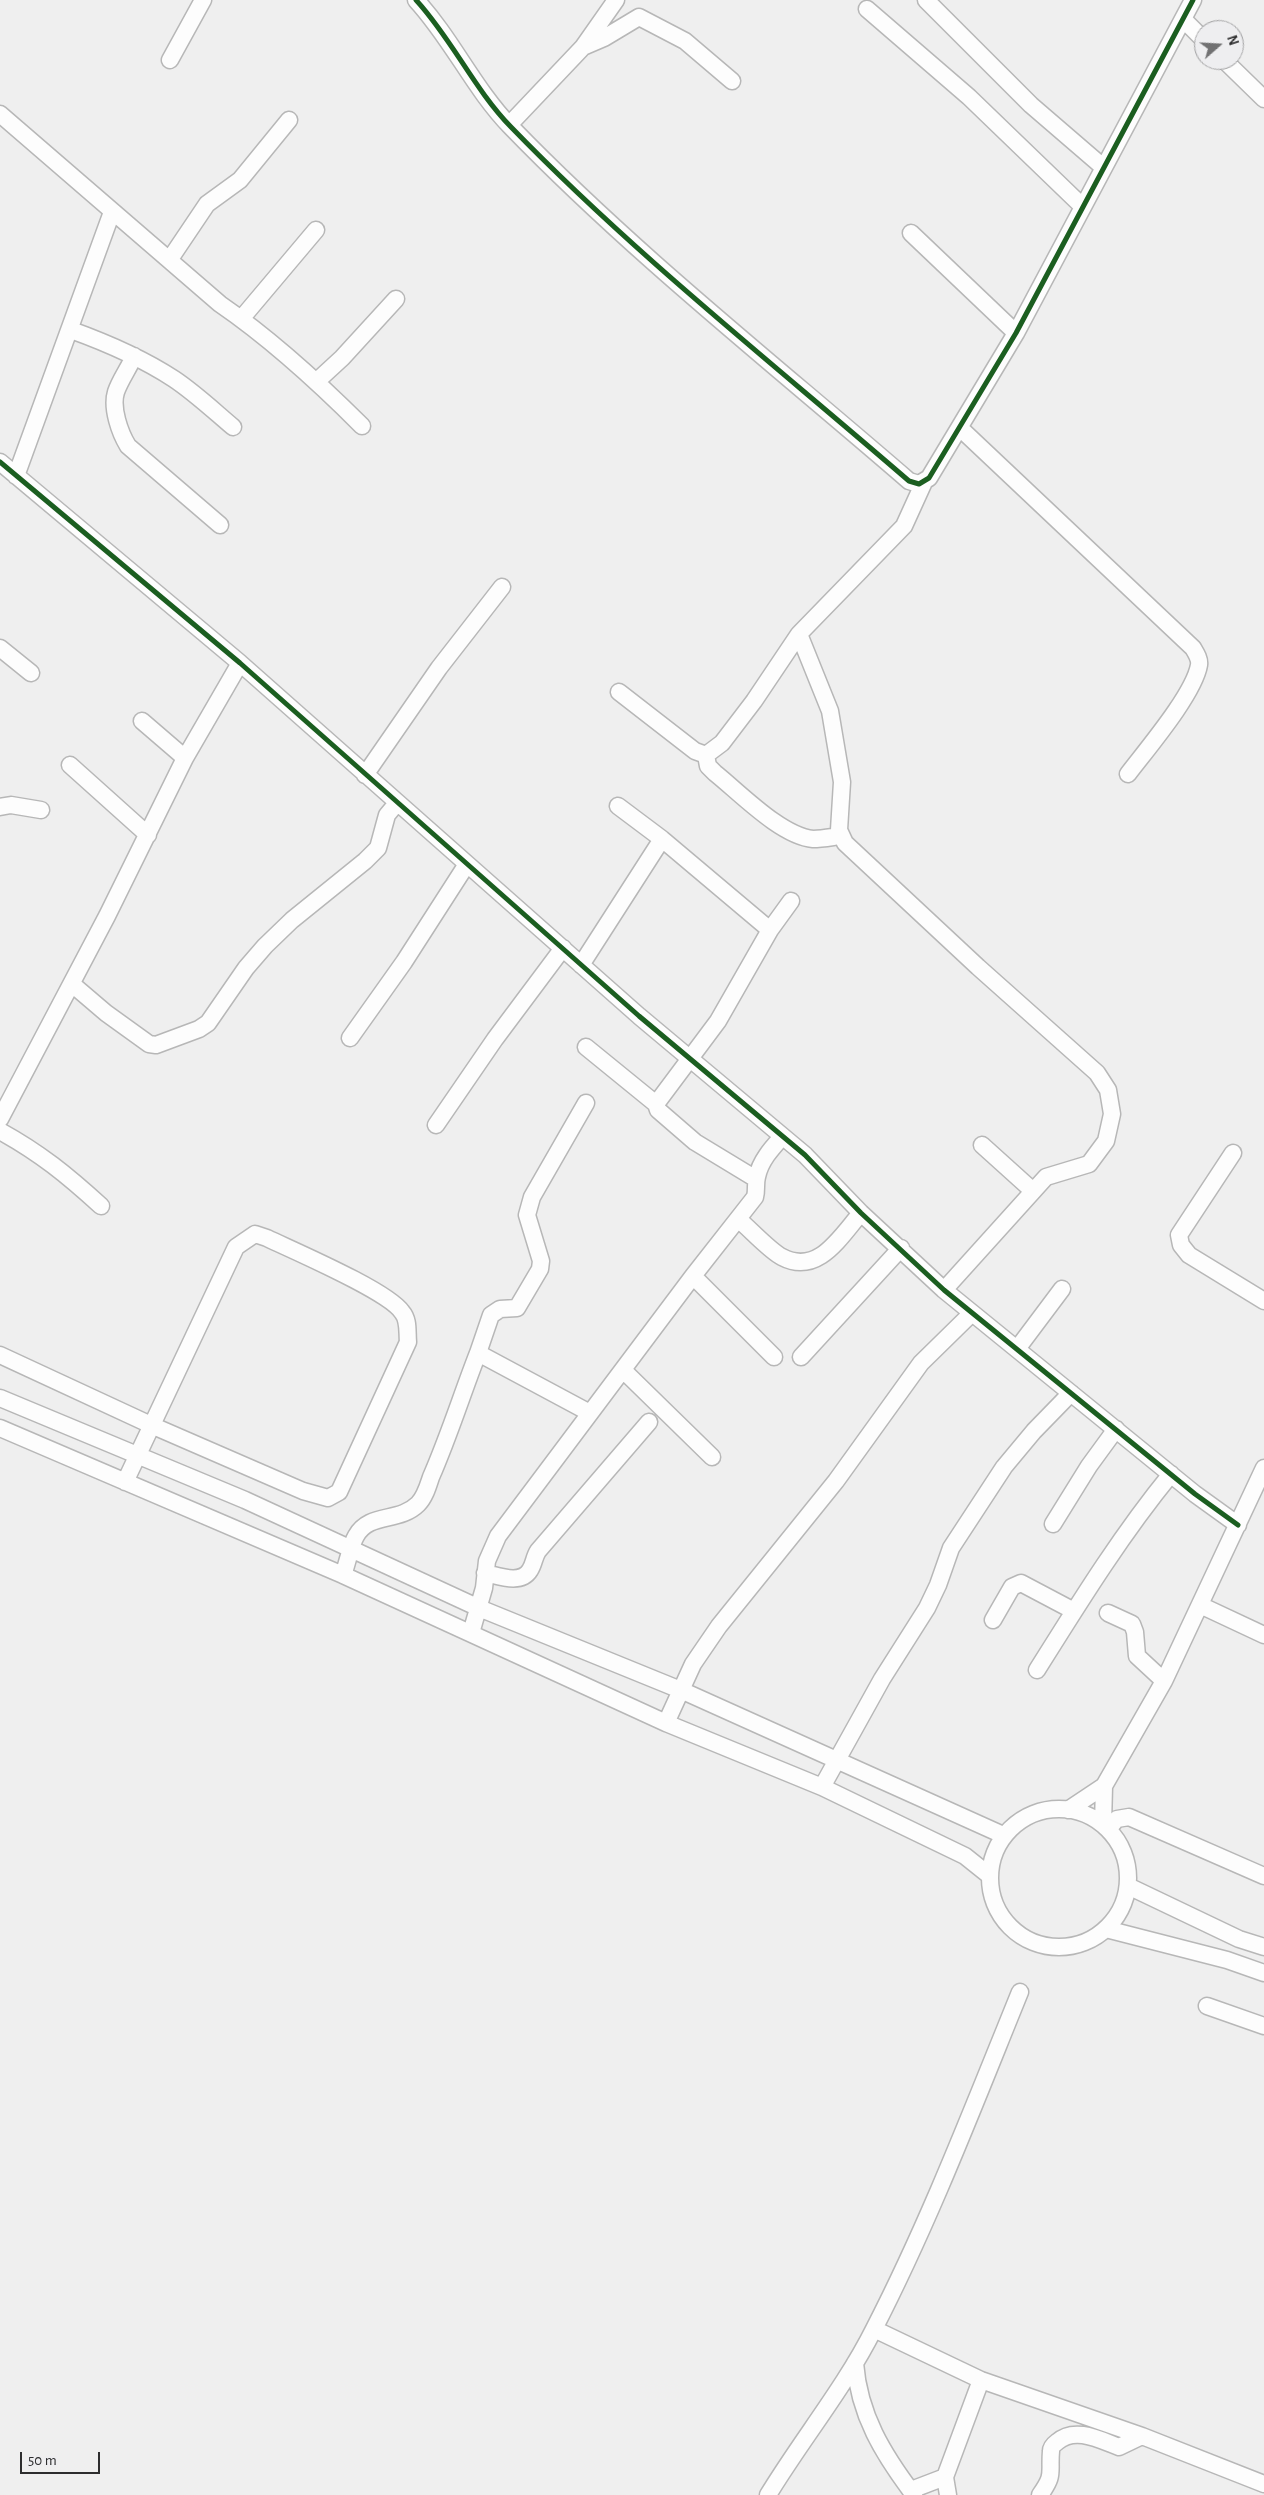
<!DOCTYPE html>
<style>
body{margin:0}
#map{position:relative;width:1264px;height:2495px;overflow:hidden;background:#efefef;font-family:"Alegreya Sans",sans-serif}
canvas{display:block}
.north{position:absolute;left:1194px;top:20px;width:50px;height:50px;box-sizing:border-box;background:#eeeef0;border:1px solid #a1a1a2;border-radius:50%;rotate:71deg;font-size:14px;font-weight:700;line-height:20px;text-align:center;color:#2d2d2e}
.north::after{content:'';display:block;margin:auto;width:18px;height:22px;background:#717172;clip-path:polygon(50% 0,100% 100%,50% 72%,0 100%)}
.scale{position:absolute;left:20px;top:2452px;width:80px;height:22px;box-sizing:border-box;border:2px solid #2d2d2e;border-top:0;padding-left:6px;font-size:15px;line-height:18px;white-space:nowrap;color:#2d2d2e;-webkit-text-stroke:4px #eeeef0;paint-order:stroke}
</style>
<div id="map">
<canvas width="1264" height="2495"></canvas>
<div class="north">N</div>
<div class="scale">50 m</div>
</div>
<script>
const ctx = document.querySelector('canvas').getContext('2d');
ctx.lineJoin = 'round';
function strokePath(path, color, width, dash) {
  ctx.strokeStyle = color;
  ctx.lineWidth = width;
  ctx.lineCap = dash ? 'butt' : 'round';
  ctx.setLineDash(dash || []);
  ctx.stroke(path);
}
const minor = new Path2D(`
 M416,0C452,39 474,89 511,127C634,254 775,365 909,481L919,484L929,478L1016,333L1193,0
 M926,0L1031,105L1103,167
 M867,9L969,97L1082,206
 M1183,19L1204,40
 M583,47L616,0
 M170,60L203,0
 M1224,60L1264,99
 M0,114L220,304C271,339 318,382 362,426
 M509,125L583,47L604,38L639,17L685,41L732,81
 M911,233L1016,333
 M170,259L207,204L240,180L289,120
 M241,319L316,230
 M71,330C107,343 142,358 174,379C195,393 214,411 233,427
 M134,356C129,368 120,380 116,392C111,408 120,433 128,446L220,525
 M317,381L342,358L396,299
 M961,429L1193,648C1196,653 1200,659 1199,665C1194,694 1147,749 1128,774
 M0,462L240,663L639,1016L805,1155L861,1213L944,1290L1195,1494L1238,1525
 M16,476L112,212
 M924,482L904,526L799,634L830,711L842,782L839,830L845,843L978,967L1097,1073L1108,1090L1112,1114L1106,1141L1089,1164L1046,1177L944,1290
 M0,648L31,673
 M619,692L695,751L706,755L722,743L754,701L799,634
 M142,721L185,758
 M706,755L708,766L715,773C740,793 781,836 813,839C822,839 832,837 840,836
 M70,765L148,835
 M365,775L439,668L502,587
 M618,806L662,839L770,930
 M0,807L11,805L41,810
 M581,965L662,839
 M72,984L106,1013L149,1044L156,1045L199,1029L208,1023L246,968L265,946L292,920L365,861L378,848L387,815L397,803
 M350,1038L404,962L467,864
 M586,1047L656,1104
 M0,1119L107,916L185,758L240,663
 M436,1125L495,1039L563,948
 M0,1131C40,1153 67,1175 101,1206
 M982,1145L1033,1191
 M1233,1153L1179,1235L1181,1245L1189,1255L1264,1301
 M756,1179L695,1142L658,1110L656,1104L718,1021L770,930L791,901
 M738,1219C750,1229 770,1251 782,1257C818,1276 840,1237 861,1213
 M693,1276L774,1357
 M1017,1349L1062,1289
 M478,1353L491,1315L500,1309L517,1308L540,1269L541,1261L527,1215L532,1197L586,1103
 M0,1355L151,1425L303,1491L328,1498L339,1492L408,1342C407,1331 409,1320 402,1312C388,1291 294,1251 267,1238L255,1234L236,1247L125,1482
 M801,1357L901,1248
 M623,1370L712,1457
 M0,1398L245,1500L479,1608L683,1691L1003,1835
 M0,1428L343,1575L666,1723L822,1787L965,1856L990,1876
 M1053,1524L1089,1466L1116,1429
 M485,1573C499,1576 521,1585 530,1570C534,1564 534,1557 538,1551L649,1422
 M343,1575C347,1565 351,1544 356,1536C369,1512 399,1523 418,1504C425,1497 428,1486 431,1477C449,1436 462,1394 478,1353L590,1413
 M1200,1605L1264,1635
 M1108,1613L1132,1624L1135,1632L1137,1656L1164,1681
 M993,1620L1012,1587L1021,1583L1074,1611
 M471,1633L484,1588L487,1561L498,1536L693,1276L755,1197C757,1190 755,1184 757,1177C760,1161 772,1148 782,1137
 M1037,1670C1079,1603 1121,1535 1171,1474
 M666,1723L693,1664L719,1626L836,1481L921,1363L972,1313
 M822,1787L882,1679L927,1608L938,1585L951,1548L1004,1467L1034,1431L1071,1393
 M990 1878a69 69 0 1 1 138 0a69 69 0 1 1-138 0Z
 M1068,1810L1104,1786L1164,1681L1264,1468
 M1103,1825L1104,1786
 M1108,1829L1117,1819L1129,1817L1264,1876
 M1128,1886L1239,1939L1264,1947
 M1106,1929L1227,1960L1264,1973
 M1207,2006L1264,2026
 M874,2329L981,2380L1142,2436L1264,2484
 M855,2363C859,2415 883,2454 914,2495
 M911,2490L945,2477
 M768,2495C802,2439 845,2387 874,2329C930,2220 974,2105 1020,1992
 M948,2495L945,2477L981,2380
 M1040,2495C1055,2474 1049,2474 1051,2451C1051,2447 1053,2445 1057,2442C1075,2426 1100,2440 1119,2447L1142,2436`);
strokePath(minor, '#b7b7b7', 19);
strokePath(minor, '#fdfdfd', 16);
strokePath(new Path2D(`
 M416,0C452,39 474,89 511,127C634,254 775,365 909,481L919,484L929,478L1016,333L1193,0
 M0,462L240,663L639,1016L805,1155L861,1213L944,1290L1195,1494L1238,1525`), '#1b5e20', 5);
</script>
